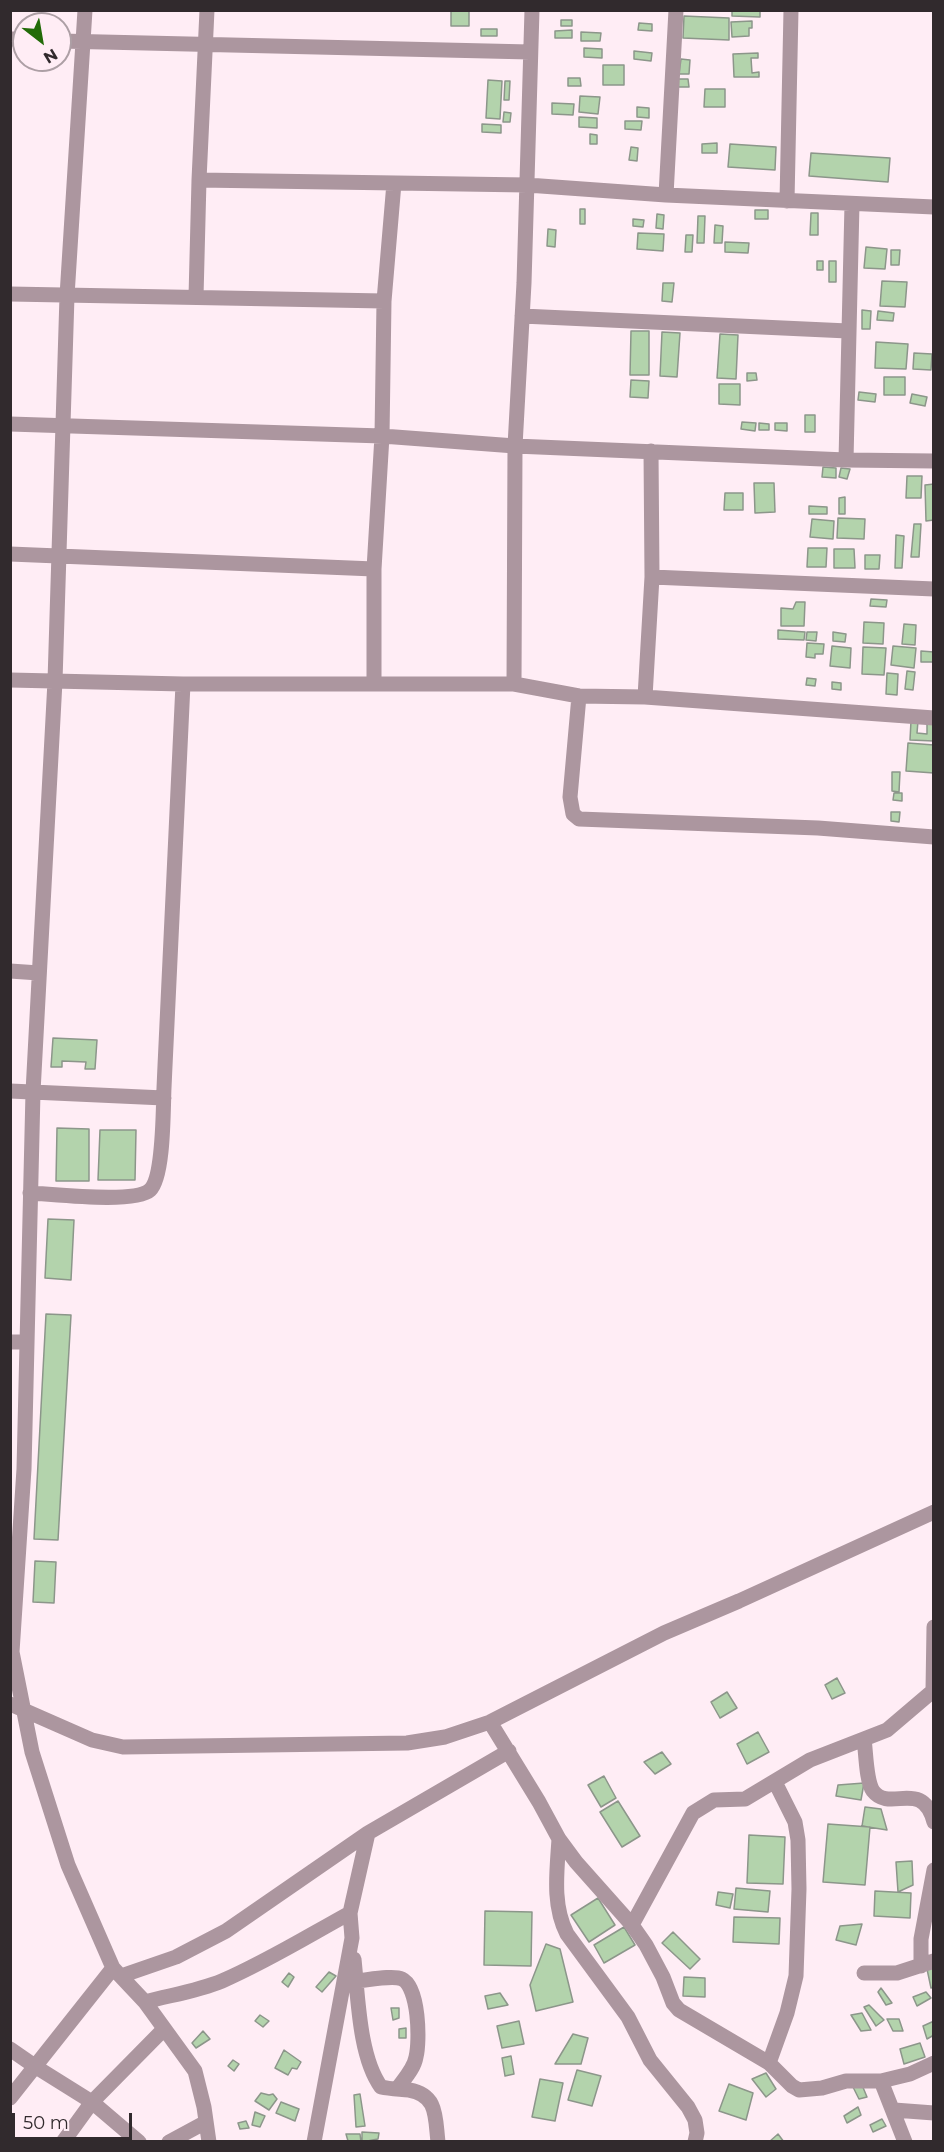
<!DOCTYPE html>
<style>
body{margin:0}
#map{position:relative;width:944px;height:2152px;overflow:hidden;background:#ffedf5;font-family:Montserrat,sans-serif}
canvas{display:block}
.frame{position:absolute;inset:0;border:12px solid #312a2d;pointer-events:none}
.north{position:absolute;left:12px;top:12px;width:60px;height:60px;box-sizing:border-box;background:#ffedf5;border:2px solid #ad9fa5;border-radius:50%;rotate:149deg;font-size:16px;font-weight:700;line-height:24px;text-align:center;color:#312a2d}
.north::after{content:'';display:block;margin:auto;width:21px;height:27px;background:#226b08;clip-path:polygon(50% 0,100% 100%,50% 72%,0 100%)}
.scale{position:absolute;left:12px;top:2113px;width:120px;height:27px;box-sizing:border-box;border:3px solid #312a2d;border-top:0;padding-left:8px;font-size:18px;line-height:21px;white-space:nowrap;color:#312a2d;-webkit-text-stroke:4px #ffedf5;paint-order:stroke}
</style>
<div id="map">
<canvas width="944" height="2152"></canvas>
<div class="frame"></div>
<div class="north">N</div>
<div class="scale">50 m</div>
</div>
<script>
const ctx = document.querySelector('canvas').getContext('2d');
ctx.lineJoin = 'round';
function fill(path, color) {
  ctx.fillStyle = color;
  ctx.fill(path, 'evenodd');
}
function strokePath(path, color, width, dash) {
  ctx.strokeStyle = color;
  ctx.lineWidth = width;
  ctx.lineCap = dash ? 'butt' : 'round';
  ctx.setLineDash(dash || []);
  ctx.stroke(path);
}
const building = new Path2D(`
 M451,10H469V26H451Z
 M732,10H760V17L732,16Z
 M684,16L729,18V40L683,38Z
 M561,20H572V26H561Z
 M752,21V28H749V36L732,37L731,22Z
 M639,23L652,24V31L638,30Z
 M481,29H497V36H481Z
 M572,30V38H555V31Z
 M581,32L601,33L600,41H581Z
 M584,48L602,49V58L584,57Z
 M634,51L652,53L651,61L634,59Z
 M758,53V58H751L752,73L759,72V77H734L733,54Z
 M681,59L690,60L689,74H679Z
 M603,65H624V85H603Z
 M568,78H580L581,86H568Z
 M678,79H688L689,87H678Z
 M488,80L502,81L500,119L486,118Z
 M505,81H510L509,100H504Z
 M705,89H725V107H704Z
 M580,96L600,97L598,114L579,112Z
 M552,103L574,104L573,115L552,114Z
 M637,107L649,108V118L637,117Z
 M504,112L511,113L510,122H503Z
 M579,117L597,118V128L579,127Z
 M625,121H642L641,130L625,129Z
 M482,124L501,125V133L482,132Z
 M590,134L597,135V144H590Z
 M717,143V153H702V144Z
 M730,144L776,147L775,170L728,167Z
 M631,147L638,148L637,161L629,160Z
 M811,153L890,158L888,182L809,176Z
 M580,209H585V224H580Z
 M755,210H768V219H755Z
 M811,213H818V235H810Z
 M657,214L664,215L663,229L656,228Z
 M698,216H705L704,243H697Z
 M633,219L644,220L643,227L633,226Z
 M715,225L723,226L722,243H714Z
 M548,229L556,230L555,247L547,246Z
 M638,233L664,234L663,251L637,249Z
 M686,235H693L692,252H685Z
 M725,242L749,243L748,253L725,252Z
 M866,247L887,249L885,269L864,268Z
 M891,250H900L899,265H891Z
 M817,261H823V270H817Z
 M829,261H836V282H829Z
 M882,281L907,282L905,307L880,306Z
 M663,283H674L672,302L662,301Z
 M862,310L871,311L870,329H862Z
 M878,311L894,313L893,321L877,320Z
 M631,331H649V375H630Z
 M662,332L680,333L677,377L660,376Z
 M720,334L738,335L736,379L717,378Z
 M876,342L908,344L906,369L875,368Z
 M914,353L932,354L931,370L913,369Z
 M747,373H756L757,380L747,381Z
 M884,377H905V395H884Z
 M631,380L649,381L648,398L630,397Z
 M719,384H740V405L719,404Z
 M859,392L876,394L875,402L858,400Z
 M912,394L927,397L925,406L910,403Z
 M805,415H815V432H805Z
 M742,422L756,423L755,431L741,429Z
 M759,423L769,424V430H759Z
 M775,423H787V431L775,430Z
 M823,467L836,468V478L822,477Z
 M841,468L850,469L847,479L839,477Z
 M907,476H922L921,498H906Z
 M754,483H774L775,512L755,513Z
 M934,484V520L926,521L925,485Z
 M725,493H743V510H724Z
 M845,497V514H839V498Z
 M809,506L827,507V514H809Z
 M838,518L865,519L864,539L837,538Z
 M812,519L834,521L833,539L810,537Z
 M914,524H921L919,557H911Z
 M896,535L904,536L902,568H895Z
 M808,548H827L826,567H807Z
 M834,549H854L855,568H834Z
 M865,555H880L879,569H865Z
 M871,599L887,600L886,607L870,606Z
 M796,602H805L804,626H781V608L793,609Z
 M864,622L884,623L883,644L863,643Z
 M904,624L916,625L915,645L902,644Z
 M778,630L805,632L804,640L778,639Z
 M807,632H817L816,641L806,640Z
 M833,632L846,634L845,642L833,641Z
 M807,643L824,644L823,654H815V658L806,657Z
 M832,646L851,648L850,668L830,666Z
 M893,646L916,648L914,668L891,665Z
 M863,647L886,648L884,675L862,674Z
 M921,651L934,652V662H921Z
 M907,671L915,672L913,690L905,689Z
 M887,673L898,674L897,695L886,694Z
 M807,678L816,679L815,686L806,685Z
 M832,682L841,683V690L832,689Z
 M911,721H918L917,733L927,734V721H934V741L910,740Z
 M908,743L934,745V773L906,771Z
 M892,772H900L899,792L892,791Z
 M894,793H902V801L893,800Z
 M891,812H900L899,822L891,821Z
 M53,1038L97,1040L95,1069H85L86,1062L62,1061V1067H51Z
 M57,1128L89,1129V1181H56Z
 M100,1130H136L135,1180H98Z
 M48,1219L74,1220L71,1280L45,1278Z
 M46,1314L71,1315L58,1540L34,1539Z
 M35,1561L56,1562L54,1603L33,1602Z
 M837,1678L845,1693L832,1699L825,1685Z
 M727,1692L737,1708L720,1718L711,1702Z
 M758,1732L769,1752L747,1764L737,1744Z
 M662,1752L671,1764L655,1774L644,1762Z
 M604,1776L616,1798L601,1807L588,1785Z
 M864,1783L861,1800L836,1796L838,1785Z
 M618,1801L640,1836L622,1847L600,1812Z
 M865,1807L881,1809L887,1830L862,1826Z
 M828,1824L870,1827L865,1885L823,1882Z
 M749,1835L785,1837L783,1884L747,1883Z
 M912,1861L913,1885L898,1892L896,1862Z
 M736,1888L770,1891L768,1912L734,1909Z
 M875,1891L911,1893L910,1918L874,1916Z
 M718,1892L733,1894L730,1908L716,1905Z
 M598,1898L615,1925L589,1942L571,1915Z
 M485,1911L532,1912L531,1966L484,1965Z
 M734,1917L780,1918L779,1944L733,1942Z
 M862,1924L856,1945L836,1940L840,1926Z
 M624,1927L635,1945L604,1963L594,1945Z
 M673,1932L700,1959L690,1969L662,1943Z
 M546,1944L560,1949L573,2002L536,2011L530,1985Z
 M934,1968V1987L931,1988L927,1969Z
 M329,1972L336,1976L322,1992L316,1987Z
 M289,1973L294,1977L288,1987L282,1982Z
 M684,1977L705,1978V1997L683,1996Z
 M881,1988L892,2003L886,2005L878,1992Z
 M926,1992L931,1998L917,2006L913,1997Z
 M500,1993L508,2005L488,2009L485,1996Z
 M869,2005L884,2020L876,2026L864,2007Z
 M391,2008H399V2018L393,2020Z
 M862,2013L871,2030L861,2031L851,2015Z
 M260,2015L269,2021L263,2027L255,2021Z
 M887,2019H899L903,2031H893Z
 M519,2021L524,2044L502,2048L497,2026Z
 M934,2021V2035L927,2039L923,2026Z
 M406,2028V2038H399V2029Z
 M203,2031L210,2039L196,2048L192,2043Z
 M573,2034L588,2038L581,2064H555Z
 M920,2043L925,2057L904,2064L900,2049Z
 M284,2050L301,2062L297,2069L292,2068L288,2075L275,2068Z
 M511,2056L514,2074L505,2076L502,2058Z
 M233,2060L239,2064L234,2071L228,2066Z
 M577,2070L601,2076L592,2106L568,2100Z
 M766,2073L776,2089L766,2097L752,2079Z
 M540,2079L563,2083L555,2121L532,2117Z
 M729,2084L753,2093L746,2120L719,2111Z
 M852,2085H862L867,2097L859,2099Z
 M261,2093L269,2095L273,2094L277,2099L269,2110L255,2101Z
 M360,2094L365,2126L356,2127L354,2095Z
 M281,2102L299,2109L295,2121L276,2113Z
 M858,2107L861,2115L847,2123L844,2116Z
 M255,2112L265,2116L260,2127L252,2125Z
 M882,2119L886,2126L873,2132L870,2125Z
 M246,2121L249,2128L240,2129L238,2123Z
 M362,2132L379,2133L378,2139L362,2142Z
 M346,2134H360L361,2142L348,2141Z
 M778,2134L784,2142H769Z`);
fill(building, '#b3d3ac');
strokePath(building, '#8c968a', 1.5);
strokePath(new Path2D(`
 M85,10L67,296L55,681L33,1092L24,1469L12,1652L32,1752L68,1865L113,1968L145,2002C171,1995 198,1991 222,1981C266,1962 308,1936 350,1913
 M10,39H24
 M60,41L530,52
 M199,180L527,185L666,195L934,207
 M666,195L676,10
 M787,201L791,10
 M10,294L384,301
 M196,297L199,180L207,10
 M522,316L848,331
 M10,424L382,436L515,446L846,460L934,461
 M846,460L852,204
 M10,554L374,569
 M652,577L934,589
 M10,680L183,684H514L579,696L645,697L934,718
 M374,683V569L382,436L384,301L394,183
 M514,684L515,446L524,283L532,10
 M579,696L570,797L573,814L579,819L818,828L934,837
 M645,697L652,577L651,451
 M10,971L39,973
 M10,1091L164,1098
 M30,1193C53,1194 135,1204 150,1190C164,1177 163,1108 164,1088C170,953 177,818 183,684
 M10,1342H27
 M933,1690L934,1627
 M10,1704L92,1740L123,1747L407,1743L445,1737L490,1722L664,1633L739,1601L934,1512
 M490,1722L539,1802L559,1839L576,1862L632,1925L646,1945L663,1977L673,2003L679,2010L769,2063L792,2086L799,2090L822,2088L846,2081H881L910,2074L934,2063
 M864,1739C866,1752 866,1781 873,1791C890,1813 922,1778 934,1822
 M559,1839C557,1871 552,1905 567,1934L628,2017L650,2060L688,2107L695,2120L697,2133L695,2142
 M632,1925L693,1813L714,1800L745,1799L810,1760L887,1730L934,1690
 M354,1959C358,1996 359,2057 381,2087C390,2089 399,2089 409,2090C438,2095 435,2117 438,2142
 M921,1966V1939L934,1870
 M864,1973H897L934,1961
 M121,1976L176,1957L226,1931L368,1833L509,1751
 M356,1981C368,1980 393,1975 402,1979C419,1987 420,2041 416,2057C414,2069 404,2079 397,2089
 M145,2002L195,2071L204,2107L209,2142
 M10,2049L36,2067L92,2102L139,2142
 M769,2063L787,2013L796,1976L799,1889L798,1840L795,1822L775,1782
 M881,2081L905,2142
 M10,2098L113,1968
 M894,2110L934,2113
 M63,2142L92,2102L164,2029
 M169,2142L206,2122
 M314,2142L352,1938L350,1913L368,1833`), '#ac969f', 15);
</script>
